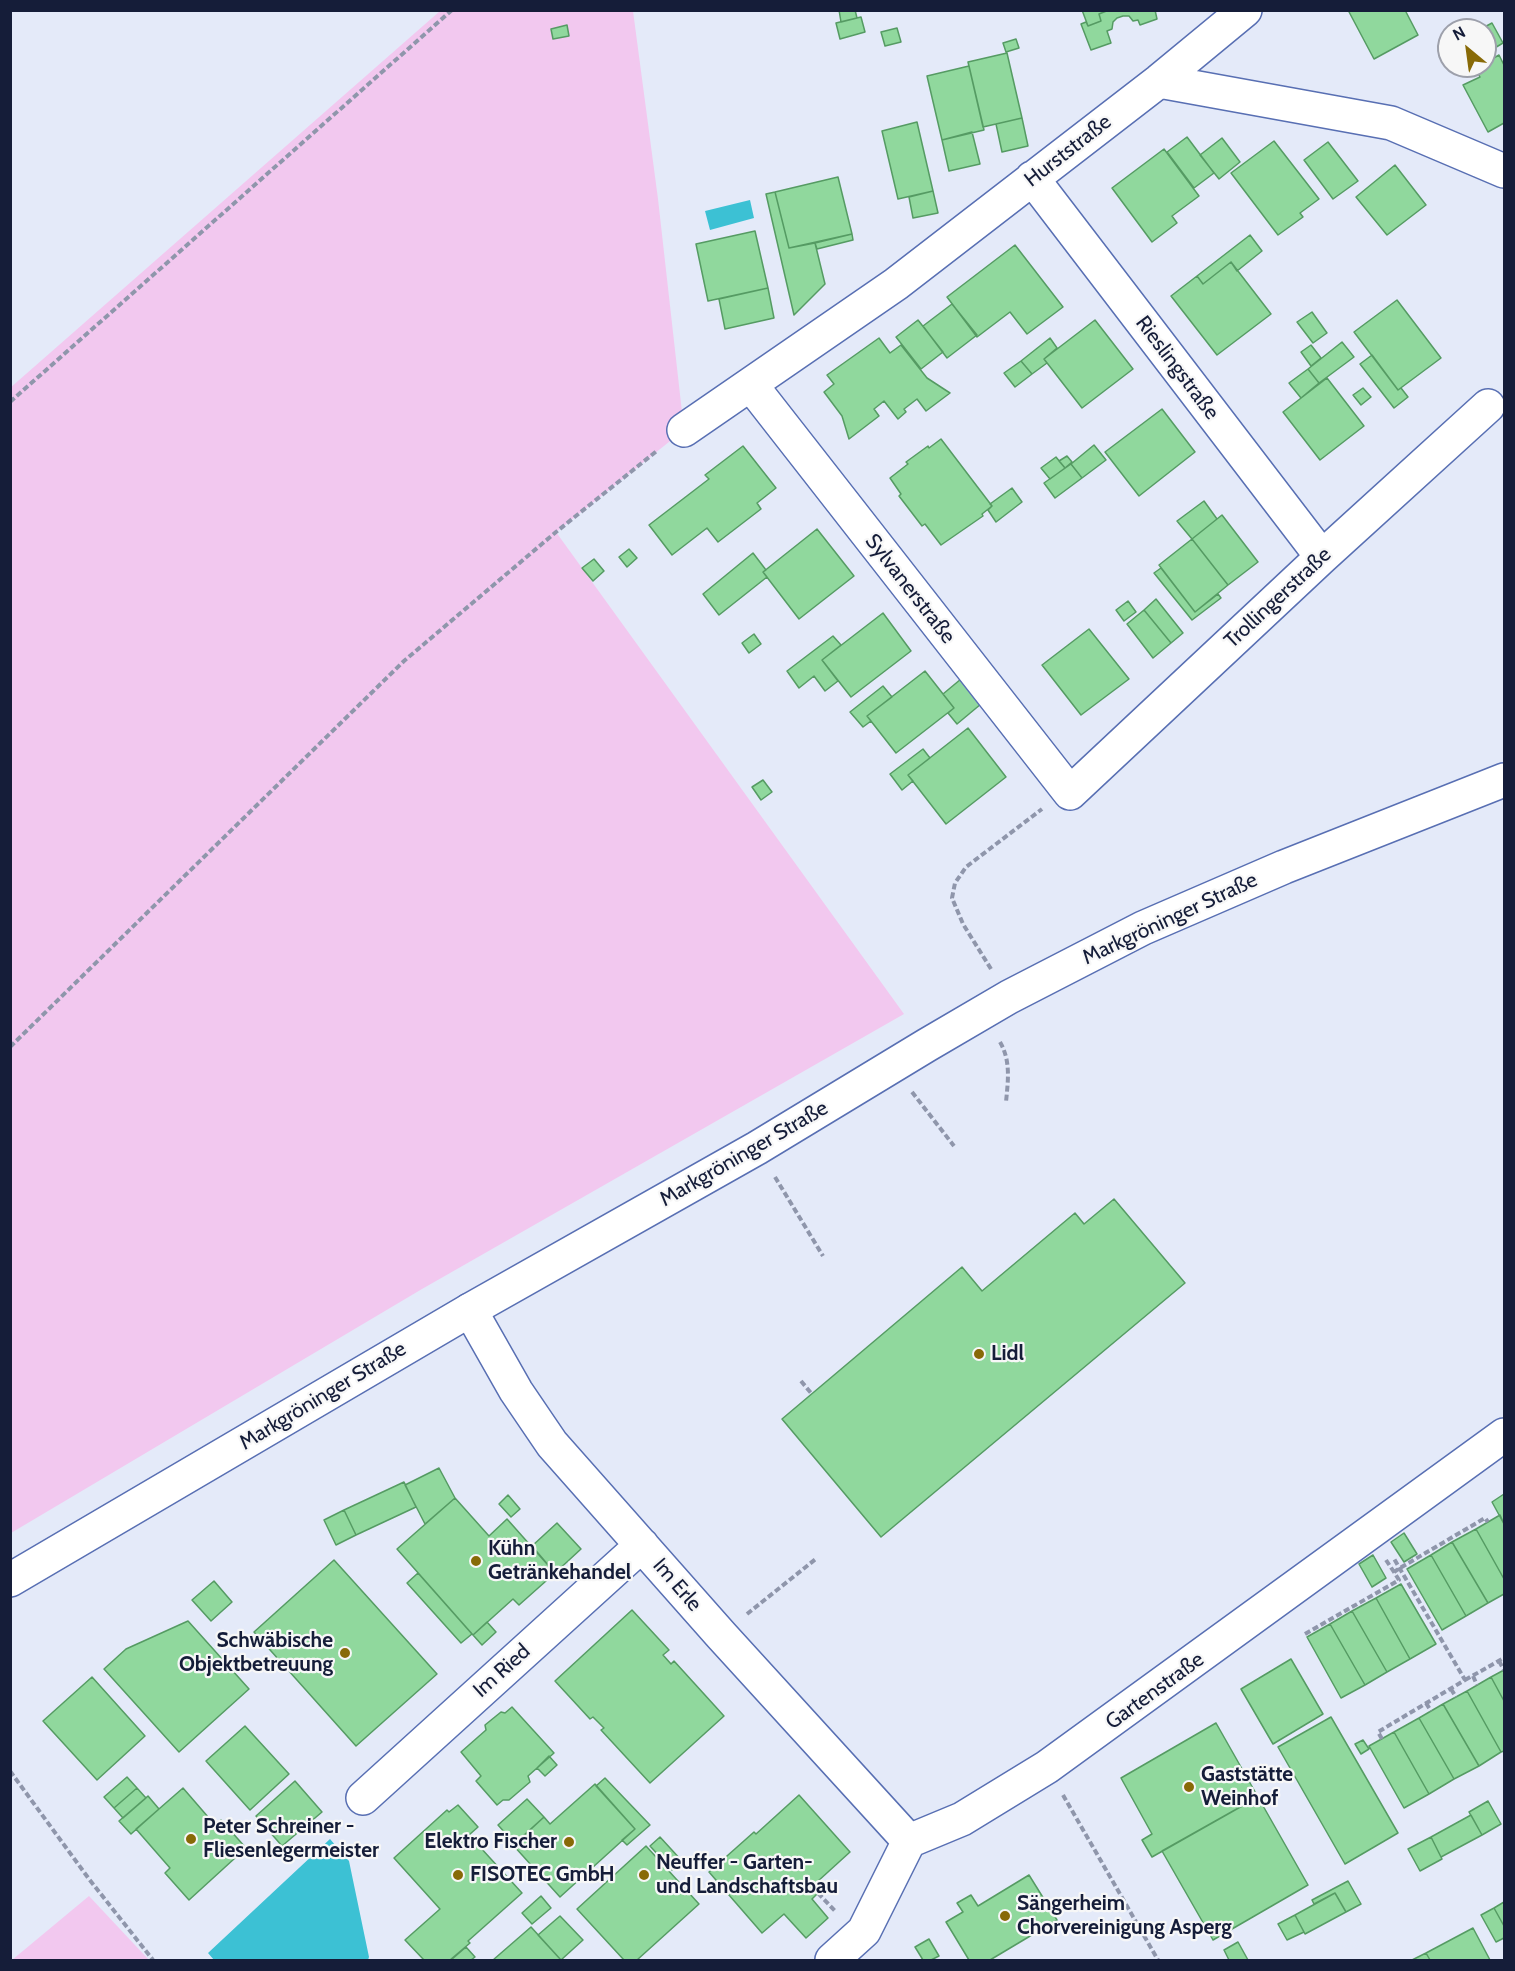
<!DOCTYPE html>
<meta charset="utf-8">
<style>
body{margin:0}
#map{position:relative;width:1515px;height:1971px;overflow:hidden;background:#e4eaf9;font-family:Cabin,sans-serif}
canvas{display:block}
.frame{position:absolute;inset:0;border:12px solid #151d39;pointer-events:none}
.north{position:absolute;left:1437px;top:18px;width:60px;height:60px;box-sizing:border-box;background:#f7f7f7;border:2px solid #9da0ab;border-radius:50%;rotate:331deg;font-size:16px;font-weight:700;line-height:24px;text-align:center;color:#151d39}
.north::after{content:'';display:block;margin:auto;width:21px;height:27px;background:#886a07;clip-path:polygon(50% 0,100% 100%,50% 72%,0 100%)}
</style>
<div id="map">
<canvas width="1515" height="1971"></canvas>
<div class="frame"></div>
<div class="north">N</div>
</div>
<script>
const ctx = document.querySelector('canvas').getContext('2d');
ctx.lineJoin = 'round';
function fill(path, color) {
  ctx.fillStyle = color;
  ctx.fill(path, 'evenodd');
}
function strokePath(path, color, width, dash) {
  ctx.strokeStyle = color;
  ctx.lineWidth = width;
  ctx.lineCap = dash ? 'butt' : 'round';
  ctx.setLineDash(dash || []);
  ctx.stroke(path);
}
function label(font, color, halo, rows, align = 'center') {
  ctx.font = font + ' Cabin,sans-serif';
  ctx.lineWidth = 4.5;
  ctx.setLineDash([]);
  ctx.textBaseline = 'middle';
  ctx.strokeStyle = halo;
  ctx.fillStyle = color;
  for (const [text, x, y, turn = 0] of rows) {
    ctx.save();
    ctx.translate(x, y);
    ctx.rotate((+turn || 0) * Math.PI / 180);
    ctx.textAlign = isNaN(turn) ? turn : align;
    if (halo) ctx.strokeText(text, 0, 0);
    ctx.fillText(text, 0, 0);
    ctx.restore();
  }
}
fill(new Path2D(`
 M440,11H633L658,199L684,430L556,532L904,1014L422,1289L11,1533L10,388Z
 M89,1896L149,1960H12Z`), '#f2c8ef');
fill(new Path2D(`
 M750,200L754,218L710,230L705,211Z
 M330,1839L349,1861L369,1957L368,1960H214L208,1953Z`), '#3cc1d4');
const building = new Path2D(`
 M839,10H855L857,18L841,22Z
 M1082,10H1109L1099,14L1101,21L1088,26Z
 M1109,10H1155L1157,19L1140,25L1138,20L1133,21L1129,16H1123L1117,18L1113,22L1112,29L1107,31L1111,43L1091,50L1081,24L1086,22L1088,26L1101,21L1099,14Z
 M1348,10H1405L1418,35L1374,59Z
 M861,17L865,32L840,39L836,23Z
 M1492,23L1503,43L1488,52L1485,47V30H1479Z
 M567,25L569,36L553,39L551,29Z
 M897,28L901,42L885,46L881,32Z
 M1016,39L1019,48L1006,52L1003,43Z
 M1007,53L1022,118L983,127L968,62Z
 M1499,55L1504,65V123L1488,132L1463,85L1480,77L1475,68L1485,66V63Z
 M969,66L984,130L942,140L927,76Z
 M1022,118L1028,146L1002,152L996,124Z
 M917,122L933,191L898,199L882,131Z
 M972,132L980,164L949,171L942,140Z
 M1187,137L1214,173L1194,188L1167,152Z
 M1222,138L1240,162L1219,179L1200,155Z
 M1274,141L1319,199L1300,213L1303,217L1278,235L1231,173Z
 M1328,142L1358,181L1333,199L1304,160Z
 M1164,149L1199,196L1172,216L1177,223L1152,242L1112,188Z
 M1395,165L1426,205L1387,235L1356,197Z
 M838,177L852,234L789,248L775,192Z
 M933,191L938,213L913,218L909,197Z
 M775,192L789,248L815,243L825,284L794,315L766,194Z
 M755,231L768,288L708,301L696,244Z
 M852,234L853,240L817,249L815,243Z
 M1250,235L1262,251L1237,271L1231,262L1203,284L1197,276Z
 M1015,245L1063,307L1027,334L1010,312L977,337L947,297Z
 M1231,262L1271,314L1217,355L1171,296L1197,276L1203,284Z
 M768,288L774,318L725,329L719,299Z
 M1397,300L1441,358L1398,390L1354,332Z
 M952,304L977,335L947,358L923,326Z
 M1312,312L1327,333L1313,343L1297,322Z
 M918,320L943,352L921,369L896,337Z
 M1095,320L1133,369L1082,408L1044,359Z
 M879,338L890,353L901,345L927,378L950,393L926,411L917,399L904,409L906,412L898,419L884,401L874,409L879,416L849,439L842,416L824,392L834,384L827,375Z
 M1050,338L1057,348L1044,359L1047,363L1032,374L1021,361Z
 M1342,342L1354,357L1319,383L1308,369Z
 M1311,345L1321,358L1311,366L1301,352Z
 M1372,355L1398,390L1401,388L1408,397L1394,408L1360,364Z
 M1021,361L1032,374L1015,387L1004,373Z
 M1308,369L1319,383L1301,398L1289,383Z
 M1327,378L1364,426L1320,460L1283,412Z
 M1363,388L1371,397L1361,405L1353,395Z
 M1162,409L1195,452L1139,496L1105,452Z
 M941,439L992,506L982,514L983,516L941,545L925,524L922,526L899,496L901,494L890,478L908,464L906,462L928,446L929,448Z
 M1094,445L1106,460L1082,478L1071,464Z
 M743,446L776,488L757,503L761,509L718,542L707,528L672,555L649,525L709,479L705,475Z
 M1067,456L1072,462L1065,468L1059,461Z
 M1056,457L1065,468L1050,479L1041,468Z
 M1071,464L1082,478L1055,498L1044,483Z
 M1012,488L1022,502L996,522L988,510L992,506L990,504Z
 M1204,501L1217,519L1192,539L1177,521Z
 M1222,515L1258,562L1228,585L1192,539Z
 M817,529L854,576L799,619L763,572Z
 M1192,539L1228,585L1195,612L1159,565Z
 M629,549L637,558L627,567L619,557Z
 M753,553L766,570L763,572L767,577L719,615L703,594Z
 M594,559L604,571L593,581L582,568Z
 M1161,568L1195,612L1218,594L1221,598L1192,620L1154,573Z
 M1156,599L1183,633L1171,643L1144,610Z
 M1128,601L1136,612L1124,621L1116,610Z
 M1144,610L1171,643L1153,658L1127,624Z
 M883,613L911,651L851,697L822,660Z
 M1089,629L1129,679L1081,715L1042,665Z
 M754,634L761,644L749,653L742,643Z
 M833,636L841,645L822,660L838,681L825,691L814,676L799,688L787,671Z
 M925,671L954,708L896,753L867,716Z
 M961,679L981,704L957,724L948,713L954,708L943,694Z
 M883,686L892,697L867,716L871,721L863,727L850,712Z
 M968,728L1006,777L946,824L908,775Z
 M923,749L930,758L908,775L913,781L902,790L890,774Z
 M763,780L772,792L761,800L752,787Z
 M1114,1199L1185,1283L881,1537L782,1419L962,1267L982,1291L1075,1213L1084,1224Z
 M439,1468L455,1498L425,1524L405,1485Z
 M404,1482L416,1507L356,1535L344,1510Z
 M1504,1494V1524L1492,1502Z
 M508,1495L520,1509L511,1517L499,1504Z
 M455,1498L489,1536L507,1519L555,1573L519,1605L513,1599L473,1635L397,1549Z
 M344,1510L356,1535L336,1545L324,1520Z
 M1500,1515L1504,1524V1579L1476,1529Z
 M557,1523L581,1549L555,1573L532,1546Z
 M1476,1529L1504,1579V1594L1488,1603L1452,1542Z
 M1404,1533L1417,1554L1404,1562L1391,1542Z
 M1452,1542L1488,1603L1466,1616L1431,1555Z
 M1373,1555L1386,1578L1372,1587L1359,1564Z
 M1431,1555L1466,1616L1442,1630L1407,1569Z
 M334,1560L437,1674L356,1746L254,1632Z
 M418,1573L472,1634L461,1643L407,1583Z
 M214,1581L232,1602L211,1621L192,1600Z
 M1401,1584L1436,1644L1410,1659L1376,1598Z
 M1376,1598L1410,1659L1387,1672L1352,1611Z
 M632,1610L669,1650L663,1655L671,1664L674,1661L724,1716L650,1783L601,1730L604,1728L593,1717L590,1719L555,1681Z
 M1352,1611L1387,1672L1365,1685L1330,1624Z
 M188,1621L249,1689L179,1752L104,1669L126,1649Z
 M487,1622L496,1632L482,1645L473,1635Z
 M1330,1624L1365,1685L1341,1698L1307,1637Z
 M1291,1659L1323,1714L1273,1744L1241,1689Z
 M1504,1670V1669V1701L1491,1677Z
 M92,1677L145,1736L97,1780L43,1721Z
 M1491,1677L1504,1701V1751L1501,1752L1467,1691Z
 M1467,1691L1501,1752L1479,1766L1443,1704Z
 M1443,1704L1479,1766L1454,1779L1419,1718Z
 M512,1707L554,1753L528,1776L530,1782L509,1800H503L497,1805L476,1781L481,1776L461,1752L486,1730L485,1725L501,1712L505,1713Z
 M1331,1717L1398,1833L1345,1864L1278,1747Z
 M1419,1718L1454,1779L1429,1794L1394,1732Z
 M1216,1723L1258,1797L1152,1857L1142,1840L1152,1834L1121,1778Z
 M245,1726L289,1774L250,1810L206,1761Z
 M1394,1732L1429,1794L1404,1808L1369,1746Z
 M1363,1740L1369,1749L1361,1754L1355,1744Z
 M549,1756L557,1765L545,1776L537,1768Z
 M127,1777L137,1788L114,1808L104,1797Z
 M605,1778L650,1825L627,1845L622,1840L635,1829L596,1786Z
 M295,1781L322,1812L282,1846L256,1816Z
 M595,1784L635,1829L560,1897L513,1845L544,1817L550,1824Z
 M137,1788L146,1798L123,1818L114,1808Z
 M183,1788L215,1825L221,1820L246,1848L189,1900L165,1873L170,1868L136,1829Z
 M799,1795L850,1852L817,1882L820,1885L818,1893L812,1899L828,1918L806,1938L784,1914L762,1933L709,1872L754,1832L756,1834Z
 M148,1796L159,1809L131,1834L119,1821Z
 M1258,1797L1308,1885L1213,1940L1162,1851Z
 M527,1799L544,1817L515,1844L498,1825Z
 M1488,1801L1501,1824L1482,1835L1469,1812Z
 M458,1805L478,1827L469,1835L522,1893L468,1941L470,1943L450,1960H424L405,1940L440,1909L394,1858L447,1810L449,1812Z
 M1471,1815L1482,1835L1441,1857L1431,1837Z
 M660,1837L682,1861L672,1870L650,1846Z
 M1431,1837L1442,1859L1420,1871L1408,1849Z
 M646,1846L699,1904L637,1960H624L577,1909Z
 M1029,1875L1057,1920L990,1960H969L946,1922L963,1912L957,1903L971,1895L978,1906Z
 M1348,1881L1361,1904L1346,1912L1335,1893L1314,1904L1312,1900Z
 M1335,1893L1346,1912L1305,1934L1295,1915Z
 M541,1896L551,1908L532,1924L522,1913Z
 M1504,1902V1926L1494,1908Z
 M1494,1908L1504,1926V1938L1496,1942L1481,1915Z
 M1295,1915L1304,1932L1287,1940L1278,1924Z
 M560,1916L583,1940L561,1960L538,1935Z
 M531,1927L561,1960H493Z
 M1473,1928L1490,1960H1430L1426,1953Z
 M929,1939L939,1956L931,1960H923L915,1947Z
 M1238,1942L1248,1960H1229L1224,1950Z
 M466,1947L475,1957L471,1960H451Z
 M1426,1953L1430,1960H1412Z`);
fill(building, '#90d89d');
strokePath(building, '#559b63', 1.5);
const street = new Path2D(`
 M1159,81L1391,123L1504,171
 M1032,178L1322,557
 M751,385L1070,793L1322,557L1488,406
 M684,430L896,284L1159,81L1245,10
 M470,1310L516,1391L552,1444L721,1635L909,1841
 M363,1798L642,1545
 M832,1960L864,1931L909,1841L962,1819L1047,1767L1504,1435`);
const secondary = new Path2D(`
 M10,1580L470,1310L757,1148L927,1045L1009,997L1143,928L1284,867L1504,780`);
strokePath(street, '#586fb3', 36);
strokePath(secondary, '#586fb3', 36);
strokePath(new Path2D(`
 M10,402L452,10
 M991,969L963,924L952,898L955,883L966,867L1042,809
 M1000,1042C1011,1061 1008,1081 1006,1102
 M10,1047L404,661L556,532L658,450
 M912,1092L954,1146
 M775,1177L823,1256
 M801,1381L811,1393
 M1386,1560L1394,1572
 M747,1614L817,1558
 M1305,1634L1399,1580L1394,1572L1400,1568L1485,1518L1488,1522
 M1499,1661L1504,1670
 M1473,1676L1477,1685
 M1465,1680L1504,1658
 M1451,1689L1456,1697
 M1426,1703L1431,1711
 M1382,1739L1378,1732L1465,1680L1393,1557
 M10,1771L89,1879L153,1960
 M1063,1795L1158,1960
 M818,1893L836,1912`), '#8f96ab', 4, [6, 3]);
strokePath(street, '#fff', 33);
strokePath(secondary, '#fff', 33);
for (const [x, y, r, color] of [
 [979,1354,6,"#886a07"],
 [476,1561,6,"#886a07"],
 [345,1653,6,"#886a07"],
 [1189,1787,6,"#886a07"],
 [191,1839,6,"#886a07"],
 [569,1842,6,"#886a07"],
 [458,1875,6,"#886a07"],
 [644,1875,6,"#886a07"],
 [1005,1916,6,"#886a07"]
]) {
  const dot = new Path2D();
  dot.arc(x, y, r, 0, 2 * Math.PI);
  ctx.fillStyle = color;
  ctx.fill(dot);
  strokePath(dot, '#f7f7f7', 2);
}
label('21px', '#151d39', '#f7f7f7', [
 ["Hurststraße",1068,151,-38],
 ["Rieslingstraße",1177,368,53],
 ["Sylvanerstraße",910,589,52],
 ["Trollingerstraße",1278,598,-43],
 ["Markgröninger Straße",1170,919,-25],
 ["Markgröninger Straße",744,1154,-30],
 ["Markgröninger Straße",323,1396,-31],
 ["Im Erle",677,1585,49],
 ["Im Ried",502,1671,-42],
 ["Gartenstraße",1155,1691,-36]
]);
label('bold 21px', '#151d39', '#f7f7f7', [
 ["Lidl",991,1354],
 ["Kühn",488,1549],
 ["Getränkehandel",488,1573],
 ["Schwäbische",333,1641,"right"],
 ["Objektbetreuung",333,1665,"right"],
 ["Gaststätte",1201,1775],
 ["Weinhof",1201,1799],
 ["Peter Schreiner -",203,1827],
 ["Fliesenlegermeister",203,1851],
 ["Elektro Fischer",557,1842,"right"],
 ["Neuffer - Garten-",656,1863],
 ["und Landschaftsbau",656,1887],
 ["FISOTEC GmbH",470,1875],
 ["Sängerheim",1017,1904],
 ["Chorvereinigung Asperg",1017,1928]
], 'left');
</script>
